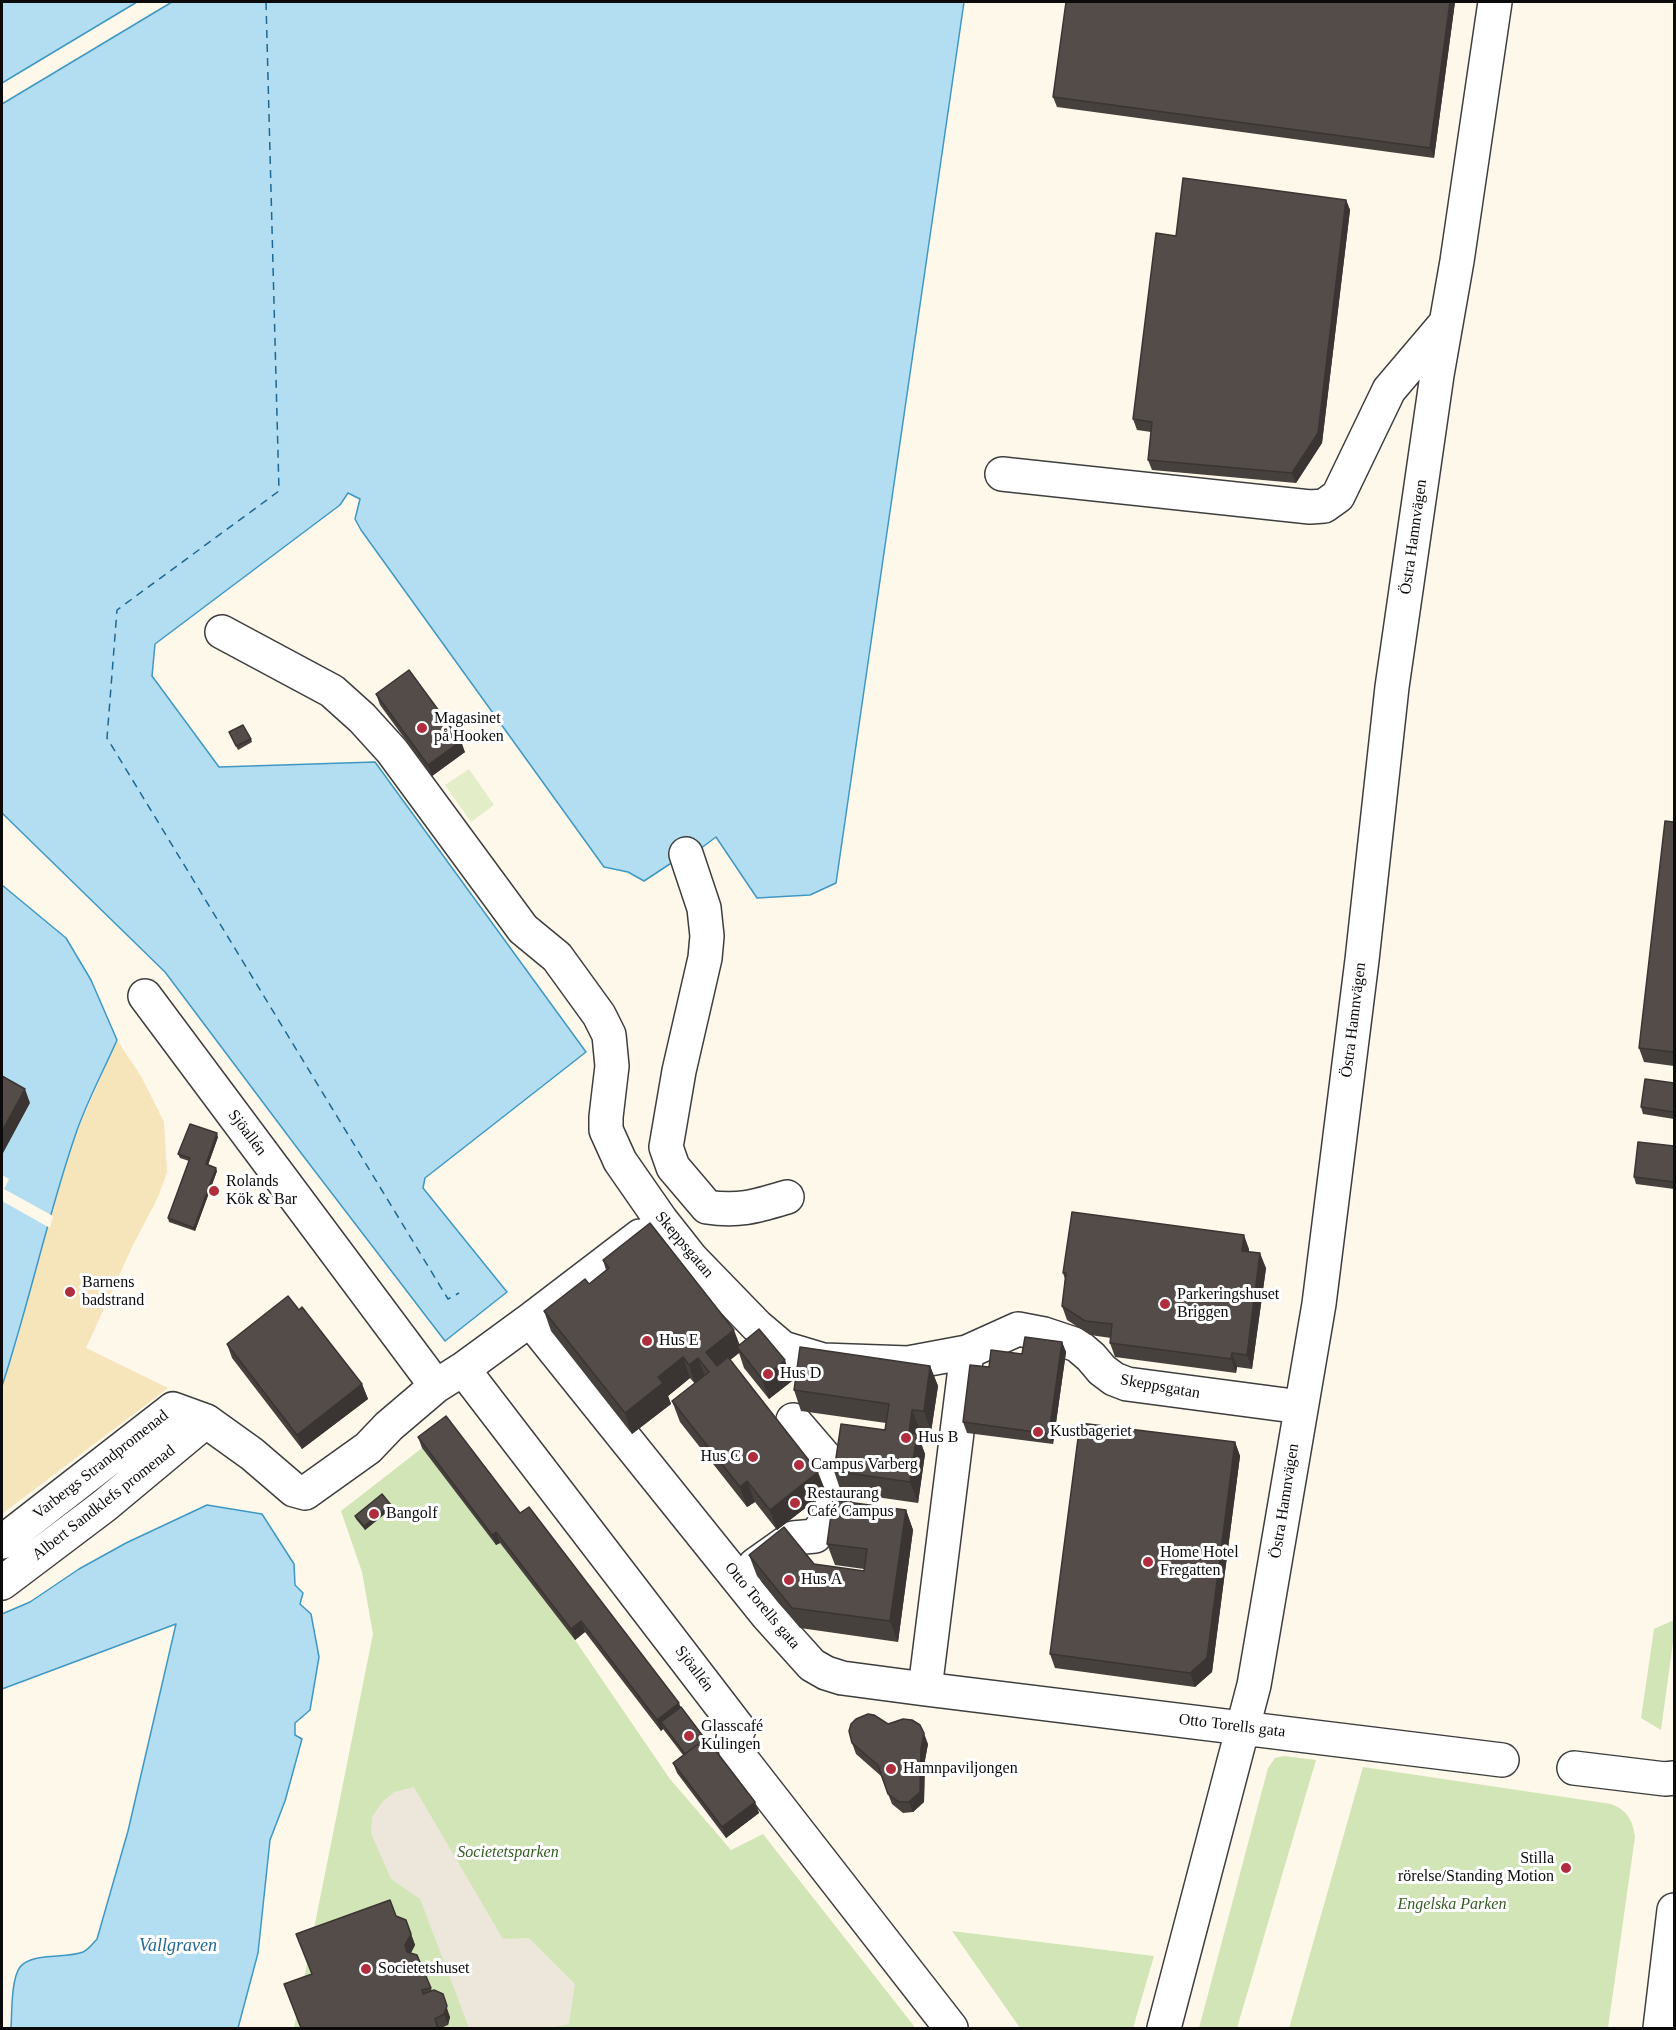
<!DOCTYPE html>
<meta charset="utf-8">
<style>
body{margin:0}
#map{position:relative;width:1676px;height:2030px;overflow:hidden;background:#fef8ea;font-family:"Times New Roman",serif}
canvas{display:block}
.frame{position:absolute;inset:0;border:3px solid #0b0b0b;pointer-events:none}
</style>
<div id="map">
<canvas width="1676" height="2030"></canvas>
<div class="frame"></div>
</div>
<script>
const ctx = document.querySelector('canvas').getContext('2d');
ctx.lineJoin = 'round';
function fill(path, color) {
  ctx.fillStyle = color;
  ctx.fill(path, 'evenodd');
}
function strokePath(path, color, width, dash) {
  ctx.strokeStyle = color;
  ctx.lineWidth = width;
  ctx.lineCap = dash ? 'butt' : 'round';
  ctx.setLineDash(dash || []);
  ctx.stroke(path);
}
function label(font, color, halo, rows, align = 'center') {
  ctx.font = font + ' "Times New Roman",serif';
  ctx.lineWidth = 6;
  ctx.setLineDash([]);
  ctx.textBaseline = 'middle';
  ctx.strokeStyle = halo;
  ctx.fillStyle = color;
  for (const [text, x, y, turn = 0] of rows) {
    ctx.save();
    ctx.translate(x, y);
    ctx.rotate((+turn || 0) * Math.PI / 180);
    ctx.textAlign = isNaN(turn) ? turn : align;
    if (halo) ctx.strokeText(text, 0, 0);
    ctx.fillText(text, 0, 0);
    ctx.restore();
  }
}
fill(new Path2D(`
 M422,1448L496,1545L500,1543L575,1640L670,1779L731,1850L763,1834L914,2026L913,2028H294L373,1634L362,1572L341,1511Z
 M1674,1620V1635L1661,1730L1641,1718L1654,1629Z
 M1284,1756L1316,1760L1237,2028H1199L1268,1768L1275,1758Z
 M1363,1767L1611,1804C1627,1810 1633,1820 1635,1837L1608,2028H1289Z
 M952,1931L1154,1956L1133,2028H1020Z`), '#d2e5b7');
fill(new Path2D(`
 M117,1040L142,1078L164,1122L167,1172L158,1197L132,1247L86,1348L168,1388L2,1514V1386L18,1338L43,1240L76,1134Z`), '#f6e4ba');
fill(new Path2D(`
 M469,769L494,805L471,822L445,785Z`), '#e3edc8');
fill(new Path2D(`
 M414,1787L503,1939L529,1938L575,1984L569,2024L549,2028H469L420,1899L391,1879L371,1833L372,1817L382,1802L394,1792Z`), '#ece6db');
const water = new Path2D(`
 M2,2H137L2,83Z
 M172,2H964L836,883L810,895L757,898L716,837L696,852L676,860L644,881L628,872L604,867L361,530L355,519L360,499L348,493L340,505L155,644L152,676L219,767L375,762L586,1052L425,1178L423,1188L507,1292L445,1341L301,1153L165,972L2,813V104Z
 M2,885L66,938L91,980L117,1040C103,1072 86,1103 75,1136C47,1218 29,1304 2,1386Z
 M207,1505L262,1514L294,1564L295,1585L303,1593L300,1604L311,1614L319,1657L310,1710L295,1723V1735L302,1739L285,1801L270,1840L258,1953L238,2028H11C12,2013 11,1979 20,1967C32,1952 65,1959 83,1952C89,1949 93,1943 97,1939L128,1831L176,1624L2,1689V1614L30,1602L79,1569L126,1543Z`);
fill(water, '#b3def1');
strokePath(water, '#3f98c3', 1.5);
fill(new Path2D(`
 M2,1175L9,1179L4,1189L53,1216L50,1228L2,1201Z`), '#fef8ea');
strokePath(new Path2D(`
 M266,2L279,491L117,610L107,738L448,1299L459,1293`), '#1e6893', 1.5, [8, 6]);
const minor = new Path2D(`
 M1002,474L1310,507L1324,506L1338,496L1389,390L1445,324
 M222,632L332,691L362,718L392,751L523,929L557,957L599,1015L609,1035L612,1066L606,1117V1130L620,1161L661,1220L691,1258L757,1326L783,1348L823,1360L908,1363L967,1352L1018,1329L1044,1334L1077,1345L1091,1357L1102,1370L1114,1379L1127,1384L1301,1407
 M686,854L704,908L707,936L705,958L679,1071L666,1147L673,1167L707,1207C739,1212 757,1206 787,1197
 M145,996L436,1386
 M530,1320L640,1236
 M463,1369L739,1729L733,1738L736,1752L951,2028
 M2,1542L173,1409L206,1421L252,1454L294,1490L305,1493L368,1448L389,1426L436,1386L463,1369L530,1320L767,1615L812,1665L826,1673L842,1678L925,1689L1502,1760
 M755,1565L793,1538L815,1536L827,1521L835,1495L830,1463L793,1420
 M2,1583L104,1506L206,1421
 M925,1689L967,1352
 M1574,1768L1665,1779L1674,1778
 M1164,2028L1254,1685L1319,1304L1362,960L1392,687L1437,375L1457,261L1495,2
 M1660,2028L1674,1910`);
strokePath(minor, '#3e3e3e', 36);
strokePath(minor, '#fff', 33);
fill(new Path2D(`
 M1066,2H1455L1434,158L1057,107L1053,97Z
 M1346,200L1350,210L1322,443L1296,483L1152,470L1148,460L1151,432L1137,430L1133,419L1176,236Z
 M376,694L465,752L432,776L380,705Z
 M229,732L251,739L252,742L238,750Z
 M1674,822V1066L1644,1062L1639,1048Z
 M1674,1083V1119L1643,1114L1641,1107Z
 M218,1137L208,1165L217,1171L195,1231L169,1222L168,1218L189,1161L180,1158L178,1154Z
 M1674,1146V1189L1636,1184L1634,1177Z
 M1249,1249V1252L1266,1268L1252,1369L1237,1367L1236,1373L1115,1357L1110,1343L1111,1338L1090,1335L1067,1320L1062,1306L1065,1279L1063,1273Z
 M603,1260L740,1345L792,1381L769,1399L744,1368L739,1353L730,1360L826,1492L777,1530L755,1502L747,1507L680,1422L672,1401L695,1384L690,1378L668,1396L671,1404L632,1434L551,1331L544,1311L589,1284L606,1270Z
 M299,1310L362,1384L368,1399L302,1449L232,1358L227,1344Z
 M1062,1342L1066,1352L1053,1444L967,1433L963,1422L989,1367L1022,1354Z
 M930,1366L938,1386L931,1432L920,1430L919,1438L925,1454L918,1503L841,1492L834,1471L885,1430L886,1423L801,1411L794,1390Z
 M418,1437L520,1513L681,1707L755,1802L759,1813L726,1838L677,1773L673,1763L683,1755L663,1729L661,1731L585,1632L575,1640L500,1543L496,1545L422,1448Z
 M1235,1442L1240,1456L1212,1672L1195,1687L1055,1668L1050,1654Z
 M391,1505L392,1508L365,1530L356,1519L355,1516Z
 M906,1510L913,1530L898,1642L800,1628L757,1576L749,1555L864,1571V1569L835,1565L827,1544Z
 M888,1724L928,1744L925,1760L924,1802L913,1812L903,1813L892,1804L881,1776L856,1754L852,1743Z
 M396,1916L406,1920L415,1945L411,1953L417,1955L432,1991L450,2017L448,2025L441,2028H301L312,1975Z`), '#47413e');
fill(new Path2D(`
 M1450,2H1455L1434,158L1430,148Z
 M1346,200L1350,210L1322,443L1296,483L1292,473Z
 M461,741L465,752L432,776L428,765Z
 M25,1089L30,1103L2,1155V1131Z
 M217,1133L218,1137L207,1168L206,1164Z
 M216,1168L217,1171L195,1231L194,1228Z
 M1244,1235L1249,1249L1247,1265L1242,1251Z
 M1260,1253L1266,1268L1252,1369L1247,1355Z
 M734,1330L742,1351L737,1347L739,1353L714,1373L706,1352Z
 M1062,1342L1066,1352L1053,1444L1049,1434Z
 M1232,1353L1237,1367L1236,1373L1231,1359Z
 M683,1357L690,1378L668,1396L671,1404L632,1434L625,1413L658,1377Z
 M698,1358L706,1379L696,1386L689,1365Z
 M785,1360L792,1381L769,1399L762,1379Z
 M930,1366L938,1386L931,1432L924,1411Z
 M362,1384L368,1399L302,1449L297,1435Z
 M912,1410L920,1430L919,1438L925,1454L918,1503L910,1482L909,1433Z
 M1235,1442L1240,1456L1212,1672L1195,1687L1190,1673Z
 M818,1472L826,1492L777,1530L770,1510Z
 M747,1481L755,1502L747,1507L740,1487Z
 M391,1505L392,1508L365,1530L364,1526Z
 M906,1510L913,1530L898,1642L890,1621Z
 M496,1532L500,1543L496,1545L492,1535Z
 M581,1621L585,1632L575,1640L571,1629Z
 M679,1703L683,1714L661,1722L663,1729L661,1731L657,1720Z
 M924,1733L928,1744L925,1760L924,1802L913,1812L909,1802Z
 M755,1802L759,1813L726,1838L722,1827Z
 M411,1934L415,1945L409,1956L405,1945Z
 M446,2005L450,2017L448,2025L444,2014Z`), '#3a3532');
const building = new Path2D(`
 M1066,2H1450L1430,148L1053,97Z
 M1183,178L1346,200L1318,433L1292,473L1148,460L1152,422L1133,419L1156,233L1176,236Z
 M409,670L461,741L428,765L376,694Z
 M243,725L251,739L236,746L229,732Z
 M1665,821L1674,822V1052L1639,1048Z
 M2,1076L25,1089L2,1131Z
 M1645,1079L1674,1083V1112L1641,1107Z
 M190,1124L217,1133L206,1164L216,1168L194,1228L168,1218L190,1158L178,1154Z
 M1638,1142L1674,1146V1182L1634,1177Z
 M1072,1212L1244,1235L1242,1251L1260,1253L1247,1355L1232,1353L1231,1359L1110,1343L1112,1324L1085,1321L1062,1306L1066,1273H1063Z
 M650,1223L734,1330L706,1352L717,1366L728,1357L818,1472L770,1510L747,1481L740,1487L672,1401L709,1372L698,1358L689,1365L683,1357L658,1377L663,1383L625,1413L544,1311L585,1279L589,1284L609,1268L603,1260Z
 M288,1296L299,1310L302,1307L362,1384L297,1435L227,1344Z
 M759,1329L785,1360L762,1379L737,1347Z
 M1025,1337L1062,1342L1049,1434L963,1422L970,1365L989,1367L991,1350L1022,1354Z
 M800,1347L930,1366L924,1411L912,1410L909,1433L917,1434L910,1482L834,1471L841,1424L885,1430L889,1404L794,1390Z
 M446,1416L520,1513L529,1507L679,1703L657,1720L581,1621L571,1629L496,1532L492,1535L418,1437Z
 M1080,1423L1235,1442L1207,1658L1190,1673L1050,1654Z
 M382,1494L391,1505L364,1526L355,1516Z
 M833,1500L906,1510L890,1621L792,1608L749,1555L784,1527L814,1564L864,1571L867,1549L827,1544Z
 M681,1707L705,1739L685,1754L661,1722Z
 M868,1714L874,1715L888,1724L903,1719L912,1720L920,1725L924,1733L921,1749L920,1792L909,1802H899L888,1794L878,1765L852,1743L849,1731L851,1724L856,1719Z
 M706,1738L755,1802L722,1827L673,1763Z
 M390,1900L396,1916L406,1920L411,1934L405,1945L407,1952L417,1955L431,1988L422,1990L423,1994L434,1990L443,1994L447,2006L444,2014L435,2019L438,2028H301L284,1984L312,1974L296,1934Z`);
fill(building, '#534c48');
strokePath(building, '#3a3532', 1.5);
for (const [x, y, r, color] of [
 [422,728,6,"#b02d3d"],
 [214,1191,6,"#b02d3d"],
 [70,1292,6,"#b02d3d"],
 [1165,1304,6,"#b02d3d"],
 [647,1341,6,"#b02d3d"],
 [768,1374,6,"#b02d3d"],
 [1038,1432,6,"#b02d3d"],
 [906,1438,6,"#b02d3d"],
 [753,1457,6,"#b02d3d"],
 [799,1465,6,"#b02d3d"],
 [795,1503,6,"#b02d3d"],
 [374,1514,6,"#b02d3d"],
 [1148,1562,6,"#b02d3d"],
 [789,1580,6,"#b02d3d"],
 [689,1736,6,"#b02d3d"],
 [891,1769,6,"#b02d3d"],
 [1566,1868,6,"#b02d3d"],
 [366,1969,6,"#b02d3d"]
]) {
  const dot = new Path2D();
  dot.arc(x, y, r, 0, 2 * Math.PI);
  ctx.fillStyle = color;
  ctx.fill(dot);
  strokePath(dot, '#fff', 2);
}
label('16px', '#0b0b0b', '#fff', [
 ["Östra Hamnvägen",1414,537,-82],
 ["Östra Hamnvägen",1354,1020,-83],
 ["Sjöallén",247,1133,53],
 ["Skeppsgatan",684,1245,50],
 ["Skeppsgatan",1160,1387,10],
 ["Varbergs Strandpromenad",101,1465,-38],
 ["Östra Hamnvägen",1285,1501,-81],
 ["Albert Sandklefs promenad",104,1503,-38],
 ["Otto Torells gata",762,1606,50],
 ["Sjöallén",694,1669,53],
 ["Otto Torells gata",1232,1726,7]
]);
label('16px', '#0b0b0b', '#fff', [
 ["Magasinet",434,719],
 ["på Hooken",434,737],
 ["Rolands",226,1182],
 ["Kök & Bar",226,1200],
 ["Barnens",82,1283],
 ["badstrand",82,1301],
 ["Parkeringshuset",1177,1295],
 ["Briggen",1177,1313],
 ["Hus E",659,1341],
 ["Hus D",780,1374],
 ["Kustbageriet",1050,1432],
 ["Hus B",918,1438],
 ["Hus C",741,1457,"right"],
 ["Campus Varberg",811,1465],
 ["Restaurang",807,1494],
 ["Café Campus",807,1512],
 ["Bangolf",386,1514],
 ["Home Hotel",1160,1553],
 ["Fregatten",1160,1571],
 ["Hus A",801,1580],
 ["Glasscafé",701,1727],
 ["Kulingen",701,1745],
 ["Hamnpaviljongen",903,1769],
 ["Stilla",1554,1859,"right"],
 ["rörelse/Standing Motion",1554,1877,"right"],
 ["Societetshuset",378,1969]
], 'left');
label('italic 16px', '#325d21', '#fff', [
 ["Societetsparken",508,1853],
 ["Engelska Parken",1452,1905]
]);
label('italic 18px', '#1e6893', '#fff', [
 ["Vallgraven",178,1946]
]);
</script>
